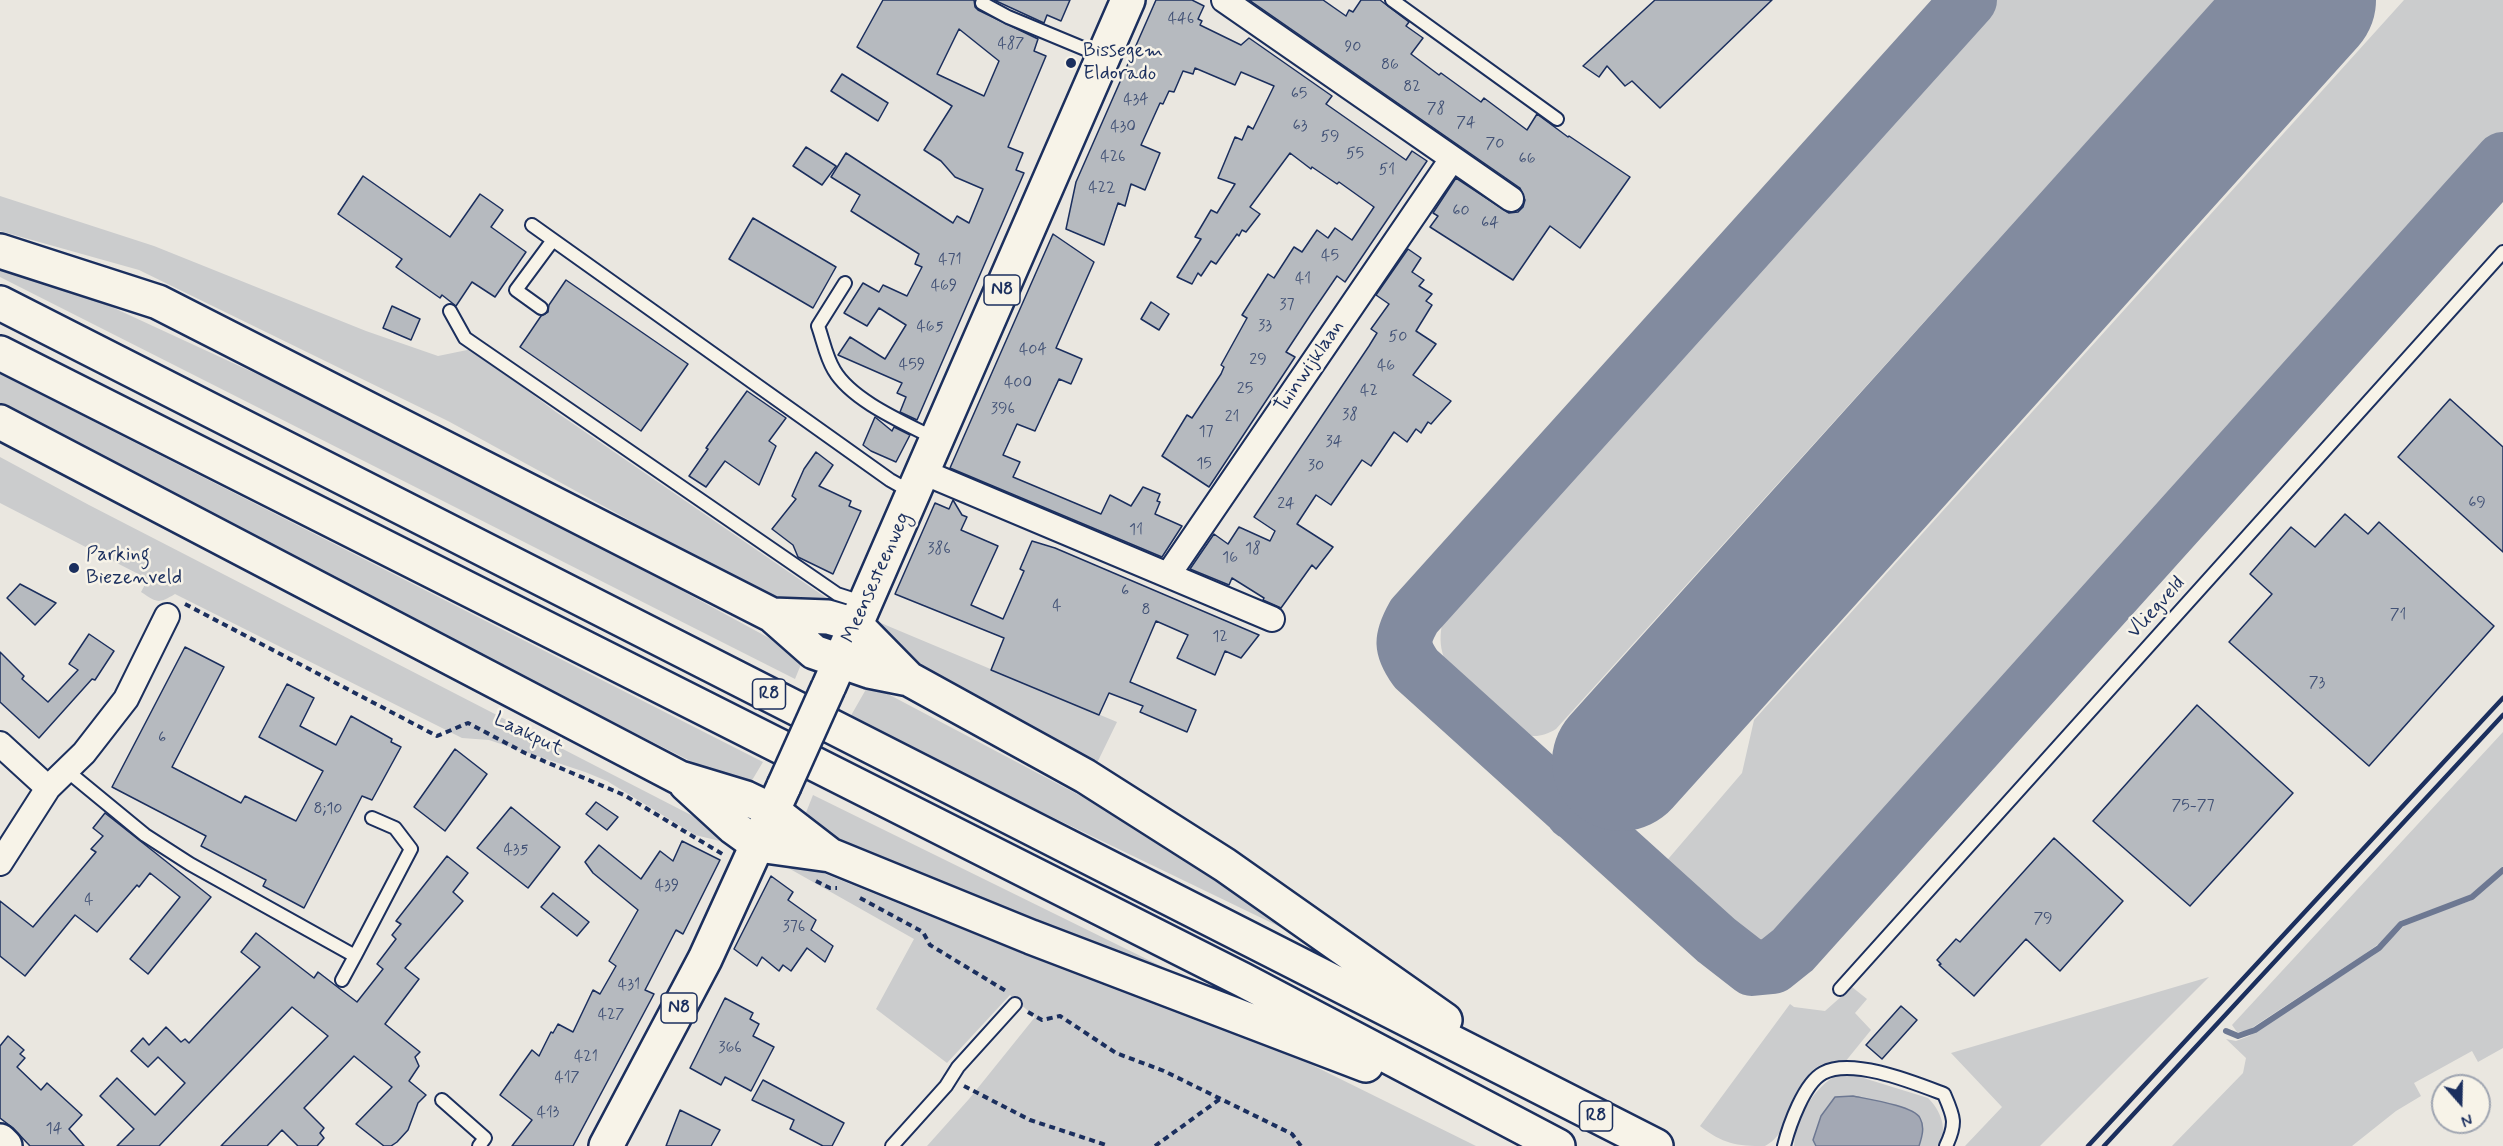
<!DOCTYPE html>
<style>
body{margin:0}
#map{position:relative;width:2503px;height:1146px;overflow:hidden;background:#eae7e0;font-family:Mynerve,sans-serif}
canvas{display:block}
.north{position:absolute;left:2431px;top:1074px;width:60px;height:60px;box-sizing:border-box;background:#f7f3e8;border:2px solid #9fa5b1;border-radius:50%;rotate:160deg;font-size:16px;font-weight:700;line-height:24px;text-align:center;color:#1b2f5e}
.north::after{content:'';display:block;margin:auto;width:21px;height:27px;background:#1b2f5e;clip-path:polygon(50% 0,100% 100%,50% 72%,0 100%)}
</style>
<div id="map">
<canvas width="2503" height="1146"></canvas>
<div class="north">N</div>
</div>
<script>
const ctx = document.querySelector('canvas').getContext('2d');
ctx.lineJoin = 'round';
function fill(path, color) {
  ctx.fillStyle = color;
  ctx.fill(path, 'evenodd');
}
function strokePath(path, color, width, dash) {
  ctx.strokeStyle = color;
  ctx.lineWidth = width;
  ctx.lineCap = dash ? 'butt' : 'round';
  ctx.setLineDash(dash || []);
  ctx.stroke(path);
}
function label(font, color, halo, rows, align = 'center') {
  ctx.font = font + ' Mynerve,sans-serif';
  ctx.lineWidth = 5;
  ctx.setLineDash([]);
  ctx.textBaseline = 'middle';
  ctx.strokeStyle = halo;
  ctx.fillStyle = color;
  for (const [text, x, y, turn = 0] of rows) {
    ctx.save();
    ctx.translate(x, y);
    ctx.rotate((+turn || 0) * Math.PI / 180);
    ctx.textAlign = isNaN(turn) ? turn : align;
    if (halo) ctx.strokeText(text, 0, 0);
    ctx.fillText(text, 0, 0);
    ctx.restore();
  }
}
fill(new Path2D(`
 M1993,0H2215L1556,729C1543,737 1533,738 1518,733L1455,677C1438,655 1437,634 1447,608Z
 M2404,0H2503V134L1786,932C1771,941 1763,944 1746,939L1663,865L1742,773L1754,720Z
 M0,196L154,246L366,331L438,356L472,349L556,412L828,599L824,606L785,601L691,554L448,421L139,270L0,231Z
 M0,270L101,302L434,456L804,657L795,679L0,277Z
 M0,374L763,762L751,782L730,781L81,454L0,408Z
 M0,457L89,505L724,832L720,841L695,835L607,781L585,772L489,740L462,738L175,594C158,604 158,603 141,592L148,579L0,503Z
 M876,621L1117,722L1097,763L887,646L879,634Z
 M869,684L1130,822L1303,938L849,719Z
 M2503,732V866L2468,897L2400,921L2380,943L2363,955L2247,1031L2237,1032L2232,1025Z
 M813,795L1234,1002L896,871L803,820Z
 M793,861L1056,967L1310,1064L1476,1146H927L969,1099L1035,1017L1010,995L947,1063L876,1009L914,939L783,865Z
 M2503,873V1048L2478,1062L2472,1051L2414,1083L2421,1096L2396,1111L2352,1146H2172L2243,1073L2246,1058L2226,1039L2236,1041L2249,1036L2374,955L2407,923L2470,901Z
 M2209,977L2040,1146H1965L2002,1107L1951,1053Z
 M1852,987L1867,999L1855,1013L1871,1030L1845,1062C1839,1062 1831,1061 1826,1063C1792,1072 1795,1132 1765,1146C1736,1146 1723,1144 1700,1126L1790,1004L1794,1007L1825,1011Z
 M1839,1074L1857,1076L1928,1098C1941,1111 1948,1129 1939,1146H1919L1923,1134L1813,1140L1816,1146H1794C1796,1118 1814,1086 1839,1074Z`), '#cbcccd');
const water = new Path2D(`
 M1853,1096C1867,1099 1914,1106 1920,1118C1925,1127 1922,1137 1919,1146H1816L1813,1140L1821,1116L1835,1097Z`);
fill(water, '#a3a8b4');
strokePath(water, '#6d7892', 1.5);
strokePath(new Path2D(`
 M2226,1031L2238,1036L2255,1030L2379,948L2401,924L2472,897L2503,870`), '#6d7892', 6);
strokePath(new Path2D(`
 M1969,0L1414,616C1401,639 1401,648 1416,669L1716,940L1752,968L1773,966L1793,950L2503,160
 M1573,812L1621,762`), '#828b9f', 56);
strokePath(new Path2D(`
 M1621,762L2307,0`), '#828b9f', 138);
const building = new Path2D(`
 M883,0H974L975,7L978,10L1038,39L1034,51L1046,56L1008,147L1023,153L1016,170L1024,173L917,420L900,412L906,397L897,393L902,383L838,355L850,337L885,359L906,325L879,308L867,326L844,313L863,283L879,292L883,285L907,296L922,267L915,264L919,254L851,211L860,195L831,177L846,153L953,223L957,216L969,223L983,189L955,177L941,161L924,150L952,106L857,47ZM959,29L999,61L984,96L937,74Z
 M994,0H1070L1061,21L1047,15L1044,23Z
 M1156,0H1192L1204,6L1198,19L1202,21L1200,25L1241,45L1249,38L1332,96L1326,104L1406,160L1412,151L1427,161L1345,282L1337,276L1311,314L1286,352L1295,357L1209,487L1162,456L1187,415L1192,418L1221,374L1224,367L1221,365L1247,318L1242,315L1268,274L1274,278L1294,247L1302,252L1317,230L1328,238L1335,228L1352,240L1374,207L1339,182L1337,184L1312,167L1311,169L1290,153L1250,207L1260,214L1246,232L1242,230L1239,236L1237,234L1216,264L1211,261L1201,276L1198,273L1192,284L1177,277L1201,239L1195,237L1211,210L1217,213L1235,184L1218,178L1235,137L1242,140L1248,126L1253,129L1274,86L1241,72L1235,85L1195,68L1193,74L1183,71L1174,92L1169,91L1163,104L1160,103L1141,145L1160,153L1145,190L1131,184L1125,206L1118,203L1104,245L1066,229L1076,182Z
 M1249,0H1323L1346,16L1349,10L1353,12L1361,0H1380L1409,22L1406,26L1423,38L1411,54L1439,75L1441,73L1481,102L1484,98L1527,130L1537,114L1568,137L1569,136L1630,177L1580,248L1550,226L1513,280L1430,227L1438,216L1433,213L1456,178L1509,213L1518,212L1523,207L1525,200L1520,188Z
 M1655,0H1772L1660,108L1632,81L1625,86L1607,66L1599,77L1583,66Z
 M842,74L888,103L878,121L831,91Z
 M806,147L836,166L822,185L793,166Z
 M363,176L450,237L480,194L503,210L491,227L526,252L495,297L472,282L456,306L442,295L440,298L396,267L402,259L338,214Z
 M753,218L836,267L813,308L729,259Z
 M1053,234L1094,262L1056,348L1082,359L1071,384L1059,379L1035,431L1017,424L1003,455L1020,462L1013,477L1101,514L1110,495L1131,506L1143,487L1160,494L1157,501L1160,502L1155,514L1182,526L1162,557L950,468Z
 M1408,249L1421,258L1412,272L1424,280L1419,286L1432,294L1426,301L1432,305L1416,331L1436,344L1413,375L1451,401L1431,424L1428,422L1421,433L1416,429L1407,442L1394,432L1371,466L1362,460L1331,505L1316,495L1297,524L1333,547L1316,569L1312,565L1281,608L1263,600L1264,598L1232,578L1229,585L1190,569L1214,534L1228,544L1239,527L1270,541L1275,531L1254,517L1369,346L1377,333L1371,329L1389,304L1376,295Z
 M566,280L688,364L641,431L520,347L541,316L548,312L549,305Z
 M1151,302L1169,314L1159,330L1141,319Z
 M392,306L420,319L411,340L383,328Z
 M747,391L786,418L769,441L776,446L759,485L725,461L706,487L689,476L708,449L706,448Z
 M2450,399L2503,447V552L2398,457Z
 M875,417L892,431L894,427L910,435L896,462L871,451L863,445Z
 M816,452L833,465L819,486L851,501L849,506L861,511L833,574L798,557L793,545L772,529L796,499L792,496L804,469Z
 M953,500L962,515L967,517L961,530L998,546L971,605L1003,619L1024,571L1020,569L1032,541L1055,548L1259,635L1241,658L1225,651L1215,675L1177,658L1188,635L1156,621L1130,682L1196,710L1187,732L1140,712L1143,706L1109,693L1099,715L991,670L1004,638L895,594L935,503L949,509Z
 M2345,514L2368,534L2379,522L2494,626L2369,766L2229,642L2272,594L2250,574L2291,527L2315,547Z
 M20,584L56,603L35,625L7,598Z
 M89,634L114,651L95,680L92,679L39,738L0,702V652L24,676L22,679L48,702L78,670L69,664Z
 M185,647L224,667L172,767L241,803L245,796L296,821L323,771L259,737L287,684L314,698L300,726L336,745L351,716L392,739L391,742L401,747L372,800L362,796L304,908L263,886L266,880L201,846L206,836L112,787Z
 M2197,705L2293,793L2190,906L2093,821Z
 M455,749L487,774L445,831L414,807Z
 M596,802L618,817L607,830L586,814Z
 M511,807L560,847L528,888L477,848Z
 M105,813L211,897L148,974L130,959L180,897L150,873L139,887L137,885L97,932L75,915L25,976L0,956V901L33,927L96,852L91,849L103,836L93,828Z
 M2054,838L2123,901L2060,971L2026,939L1974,996L1939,965L1941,964L1937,960L1956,939L1960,942Z
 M682,841L720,860L683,934L676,930L645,990L654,994L573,1146H512L532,1120L500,1095L532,1050L539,1056L551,1032L553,1033L558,1024L573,1032L593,990L600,994L616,966L609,961L638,910L593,873L585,862L599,845L641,879L660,851L673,861Z
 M447,856L468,873L453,892L463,901L405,968L419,979L385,1024L420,1052L415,1057L419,1066L409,1081L426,1095L418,1103L408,1130L397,1142L391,1146H384L356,1124L392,1087L354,1056L304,1108L324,1128L320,1133L324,1138L317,1146H298L282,1130L267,1146H221L328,1036L292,1007L159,1146H117L134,1129L100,1096L117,1078L155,1115L185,1083L158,1057L148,1067L131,1051L143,1038L149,1045L166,1027L181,1042L185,1039L189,1043L260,967L241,952L256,933L314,978L318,972L357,1002L383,969L377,964L396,939L392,935L401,924L396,921Z
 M771,876L793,892L788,900L816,920L811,930L833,946L825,962L807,948L791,971L783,965L779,971L762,957L757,966L734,949Z
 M553,893L589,922L577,936L541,907Z
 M725,998L753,1013L750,1019L759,1024L753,1036L774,1047L751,1091L725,1077L721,1085L690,1068Z
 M1901,1006L1917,1020L1882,1059L1866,1045Z
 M8,1036L24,1050L20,1054L25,1058L17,1067L41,1090L47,1083L82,1115L69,1129L84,1146H30L13,1128L0,1118V1046Z
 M763,1080L844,1123L832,1146H823L790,1129L794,1120L752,1100Z
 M680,1110L720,1130L711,1146H666Z`);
fill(building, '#b6babf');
strokePath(building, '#1b2f5e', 1.5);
const lane = new Path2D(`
 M1392,0L1557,119
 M982,3L1008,17L1102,56
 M532,225L890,480L913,493
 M845,283L818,326C823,340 826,357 834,370C852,401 905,423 936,439
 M541,308L516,290L553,240
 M450,311L465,338L837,594L865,603
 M66,770L145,835L190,864L355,956L411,849L395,828L372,818
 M342,980L355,956
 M1840,989L2503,252
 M442,1100L485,1138L479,1146
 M892,1146L946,1086L958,1067L1015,1004
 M1784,1146C1789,1126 1804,1083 1823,1073C1852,1057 1915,1083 1944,1094C1954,1117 1957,1123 1946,1146`);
const street = new Path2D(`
 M1224,0L1511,199
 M923,472L1272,619
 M1168,575L1452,159
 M0,744L48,788
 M0,863L48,788L84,753L126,699L167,616`);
const secondary = new Path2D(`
 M0,1141L5,1146`);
const primary = new Path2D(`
 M829,686L1128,0
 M606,1146L705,959L784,786`);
const highway = new Path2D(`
 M0,251L158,302L772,615L814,652L869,671L909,679
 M0,303L1656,1146
 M0,353L1243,980L1558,1146
 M0,422L680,778L746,798L773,811L830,855
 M772,615L828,617L856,625L909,679L1085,776L1225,865L1445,1020
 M686,784L733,827L758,845L830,855L1031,937L1366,1065`);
strokePath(lane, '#1b2f5e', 16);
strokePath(street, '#1b2f5e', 28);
strokePath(secondary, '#1b2f5e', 38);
strokePath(primary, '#1b2f5e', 38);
strokePath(highway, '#1b2f5e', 38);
strokePath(new Path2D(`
 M185,604L437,736L468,723L525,753L624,795L724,855
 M816,881L830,888H837
 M860,898L923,932L930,945L1006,991
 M1028,1012L1042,1020L1060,1016L1116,1053L1164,1071L1292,1134L1301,1146
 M964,1086L1030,1120L1109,1146
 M1155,1146L1220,1099`), '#1b2f5e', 4, [6, 4.5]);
strokePath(lane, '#f7f3e8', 12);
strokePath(street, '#f7f3e8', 24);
strokePath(secondary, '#f7f3e8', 33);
strokePath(primary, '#f7f3e8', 33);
strokePath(highway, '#f7f3e8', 33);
strokePath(new Path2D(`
 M2088,1146L2503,698
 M2104,1146L2503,715`), '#1b2f5e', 4.5);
const primaryBridge = new Path2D(`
 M784,786L828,688`);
strokePath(primaryBridge, '#1b2f5e', 38, []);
strokePath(primaryBridge, '#f7f3e8', 33);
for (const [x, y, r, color] of [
 [1071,63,6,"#1b2f5e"],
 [74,568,6,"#1b2f5e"]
]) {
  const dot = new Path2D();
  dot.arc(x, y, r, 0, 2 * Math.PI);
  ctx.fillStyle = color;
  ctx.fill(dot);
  strokePath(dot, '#f7f3e8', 2);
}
label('16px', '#425276', null, [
 ["446",1181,20],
 ["487",1011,45],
 ["90",1353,48],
 ["86",1390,66],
 ["82",1412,88],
 ["65",1299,95],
 ["434",1136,101],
 ["78",1436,110],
 ["74",1466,124],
 ["63",1300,127],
 ["430",1123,128],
 ["59",1330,138],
 ["70",1495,145],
 ["55",1355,155],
 ["426",1113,158],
 ["66",1527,160],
 ["51",1387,171],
 ["422",1102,189],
 ["60",1461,212],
 ["64",1490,224],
 ["45",1330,257],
 ["471",950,261],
 ["41",1303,280],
 ["469",944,287],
 ["37",1287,306],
 ["33",1265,327],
 ["465",930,328],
 ["50",1398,338],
 ["404",1033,351],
 ["29",1258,361],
 ["459",912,366],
 ["46",1386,367],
 ["400",1018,384],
 ["25",1245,390],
 ["42",1369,392],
 ["396",1003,410],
 ["38",1350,416],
 ["21",1232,418],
 ["17",1206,433],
 ["34",1334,443],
 ["15",1204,465],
 ["30",1316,467],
 ["69",2477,504],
 ["24",1286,505],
 ["11",1136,531],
 ["386",939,550],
 ["18",1253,550],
 ["16",1230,559],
 ["6",1125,592],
 ["4",1057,607],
 ["8",1146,611],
 ["71",2398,616],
 ["12",1220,638],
 ["73",2317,684],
 ["6",162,739],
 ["75-77",2193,807],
 ["8;10",328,810],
 ["435",516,851],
 ["439",667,887],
 ["4",89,901],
 ["79",2043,920],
 ["376",794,928],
 ["431",629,986],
 ["427",611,1016],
 ["366",730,1049],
 ["421",586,1058],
 ["417",567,1079],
 ["413",548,1114],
 ["14",54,1130]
]);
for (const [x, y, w] of [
 [1002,290,36],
 [769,694,33],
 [679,1008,36],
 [1596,1116,33]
]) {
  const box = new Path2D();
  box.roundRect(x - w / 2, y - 15, w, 30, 4.5);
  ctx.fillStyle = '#f7f3e8';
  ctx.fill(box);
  strokePath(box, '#1b2f5e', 1.5);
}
label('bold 18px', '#1b2f5e', null, [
 ["N8",1002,290],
 ["R8",769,694],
 ["N8",679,1008],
 ["R8",1596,1116]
]);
label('20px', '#1b2f5e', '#f7f3e8', [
 ["Bissegem",1083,52],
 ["Eldorado",1083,75],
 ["Parking",86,556],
 ["Biezenveld",86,579]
], 'left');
label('20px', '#1b2f5e', '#f7f3e8', [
 ["Tuinwijklaan",1310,367,-56],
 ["Meensesteenweg",877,578,-66],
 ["Vliegveld",2157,608,-48],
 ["Laakput",528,735,26]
]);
</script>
